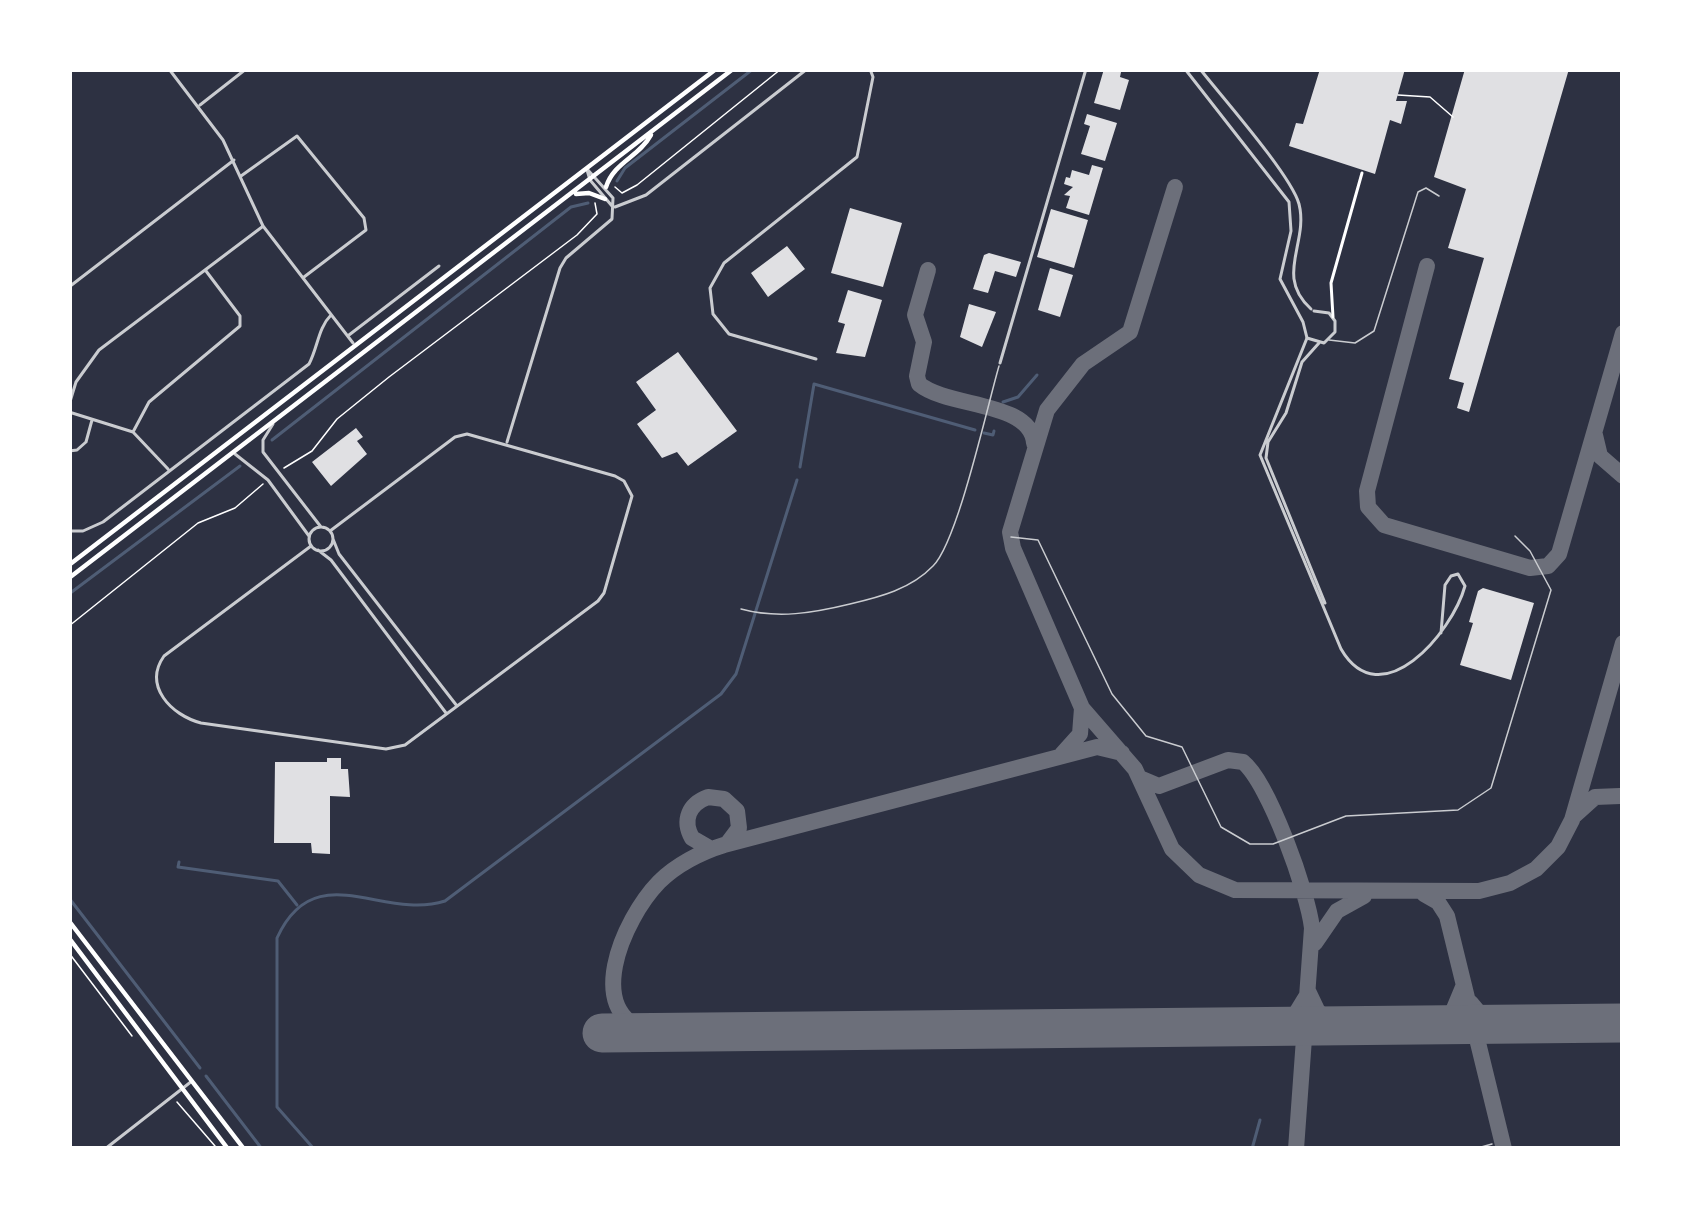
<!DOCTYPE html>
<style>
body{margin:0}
#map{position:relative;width:1692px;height:1218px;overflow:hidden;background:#2d3142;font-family:Jost,sans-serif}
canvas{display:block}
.frame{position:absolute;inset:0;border:72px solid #fff;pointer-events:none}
</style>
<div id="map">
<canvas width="1692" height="1218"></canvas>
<div class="frame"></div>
</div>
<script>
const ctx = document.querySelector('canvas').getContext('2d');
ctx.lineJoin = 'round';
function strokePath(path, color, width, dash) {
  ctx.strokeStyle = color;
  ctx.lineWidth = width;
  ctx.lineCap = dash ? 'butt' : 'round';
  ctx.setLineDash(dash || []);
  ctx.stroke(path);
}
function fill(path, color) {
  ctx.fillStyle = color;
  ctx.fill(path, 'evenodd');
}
strokePath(new Path2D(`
 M617,181L625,168L753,69
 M1003,402L1018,397L1037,375
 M984,433L993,435L994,431
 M272,440L571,207L588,203
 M800,467L814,384L975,430
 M69,594L240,466
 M179,862L178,867L278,881L297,905
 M69,898L200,1068
 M206,1076L262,1149
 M314,1149L277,1107V938C315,855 382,921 445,901L721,694L736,674L797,480
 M1252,1149L1260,1120`), '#4f5d75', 3);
strokePath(new Path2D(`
 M1175,187L1130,332L1083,364L1047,410L1010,532L1013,548L1082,708L1135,769L1172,849L1199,875L1235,890L1479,891L1510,883L1536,869L1558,847L1572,820L1623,643
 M1427,266L1367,491L1368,507L1384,525L1530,568L1548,566L1559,554L1623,333
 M928,270L915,315L924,342L917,376L919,384C948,408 1031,401 1034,443
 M1595,435L1600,456L1623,476
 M1062,754L1080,734L1082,708
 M1140,778L1159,786L1228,760L1243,762C1269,783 1308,893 1312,928L1296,1149
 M1575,815L1595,797L1620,796
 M711,849L692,838C682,820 689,804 708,797L724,799L737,811L739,828L727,844
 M1424,894L1438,902L1447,916L1504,1149
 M1315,943L1337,911L1364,896
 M1308,991L1318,1012L1340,1025
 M1471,1003L1481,1015L1500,1023
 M1433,1024L1453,1011L1463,987
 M1275,1025L1295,1015L1306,997
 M655,1033C579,1018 623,919 659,882C676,865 701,852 724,845L1097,747L1122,753`), '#6c6f7a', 16);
strokePath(new Path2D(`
 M602,1033L1623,1023`), '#6c6f7a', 39);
fill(new Path2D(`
 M1104,69L1121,72L1120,77L1129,80L1120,110L1094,103Z
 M1320,69H1405L1396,101H1407L1401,124L1390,120L1375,174L1289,146L1296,123L1303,124Z
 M1465,69H1569L1469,412L1457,408L1464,383L1449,379L1484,258L1448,248L1466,189L1434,177Z
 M1087,114L1117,123L1105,161L1081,154L1090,126L1084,124Z
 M1092,165L1103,168L1089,215L1066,208L1070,196L1064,195L1073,187L1064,184L1066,177L1070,178L1072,170L1089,175Z
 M850,208L902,223L883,287L831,273Z
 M1051,209L1088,220L1074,268L1037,257Z
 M787,246L805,269L768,297L751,273Z
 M989,253L1021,262L1016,277L995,271L988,293L973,289L984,255Z
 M1050,268L1073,275L1060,317L1038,310Z
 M848,290L882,300L865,357L836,353L845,324L838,322Z
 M969,304L996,312L982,347L960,337Z
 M678,352L737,431L688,466L677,452L662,458L637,424L656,410L636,382Z
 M356,428L363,437L357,441L367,454L331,486L312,462Z
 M1483,588L1534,603L1511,680L1460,665L1473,623L1469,622L1478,591Z
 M327,758H341V769H348L350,797L330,796V854L312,853L311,843H274L275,762H327Z`), '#e0e0e3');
strokePath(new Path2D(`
 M1398,95L1430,97L1453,117
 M615,187L622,193L637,185L781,69
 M284,468L312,451L337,419L389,377L577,235L597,214L595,203
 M69,626L198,523L235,508L263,484
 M69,953L132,1036
 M177,1102L215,1146`), '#fff', 1.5);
strokePath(new Path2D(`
 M1329,340L1355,343L1374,331L1418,192L1426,188L1439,196
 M1011,537L1038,540L1112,694L1146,736L1182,747L1221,827L1250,844H1273L1346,816L1458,810L1491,788L1551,590L1530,551L1515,536
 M741,609C778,619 813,613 850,604C880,597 911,589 933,566C958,541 987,407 999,366
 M1474,1149L1492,1144`), '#caccd0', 1.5);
strokePath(new Path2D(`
 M169,69L223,140L263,226L353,343
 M200,105L246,69
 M587,170L590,180L612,206
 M241,176L297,136L364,218L366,230L304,277
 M615,207L646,195L807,69
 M69,287L234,160
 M349,335L439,266
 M1307,338L1260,455L1341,649C1381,717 1452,633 1465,586L1458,574L1451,576L1445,585L1441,633
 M1319,343L1302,362L1286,413L1268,442L1266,458L1325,603
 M816,359L729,334L713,314L710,288L724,263L857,157L873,77L870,69
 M1000,363L1086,69
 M69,405L76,382L99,350L262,227
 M69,412L133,432L168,469
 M273,424L263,440V452L321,527
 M133,432L149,402L240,326V316L206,271
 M507,442L560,268L566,258L612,219L613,198L587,169
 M69,451L77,450L86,442L92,420
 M235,454L268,480L309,536
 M309 539a12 12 0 1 1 24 0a12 12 0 1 1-24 0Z
 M69,531H83L103,522L309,364C318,347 318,328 331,315
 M333,539L339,554L457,706
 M311,546L164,656C143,686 171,715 201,723L386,749L405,745L598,601L604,593L632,496L624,481L615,476L467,434L455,437L330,531
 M318,550L331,560L446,713
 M105,1149L192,1081`), '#caccd0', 3);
strokePath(new Path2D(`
 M1185,69L1289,202L1291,231L1280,279L1303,322L1307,338L1324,343L1335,332V321L1329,313L1314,311
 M1200,69C1222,97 1291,175 1299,204C1309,243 1274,276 1311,309`), '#caccd0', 3);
strokePath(new Path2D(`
 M1333,317L1331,283L1362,173`), '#fff', 3);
strokePath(new Path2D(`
 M606,187C614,162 639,157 651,135
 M576,194L589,193L605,199
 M69,565L716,69
 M69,578L733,69
 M69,921L244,1149
 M69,938L228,1149`), '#fff', 4.5);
</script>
